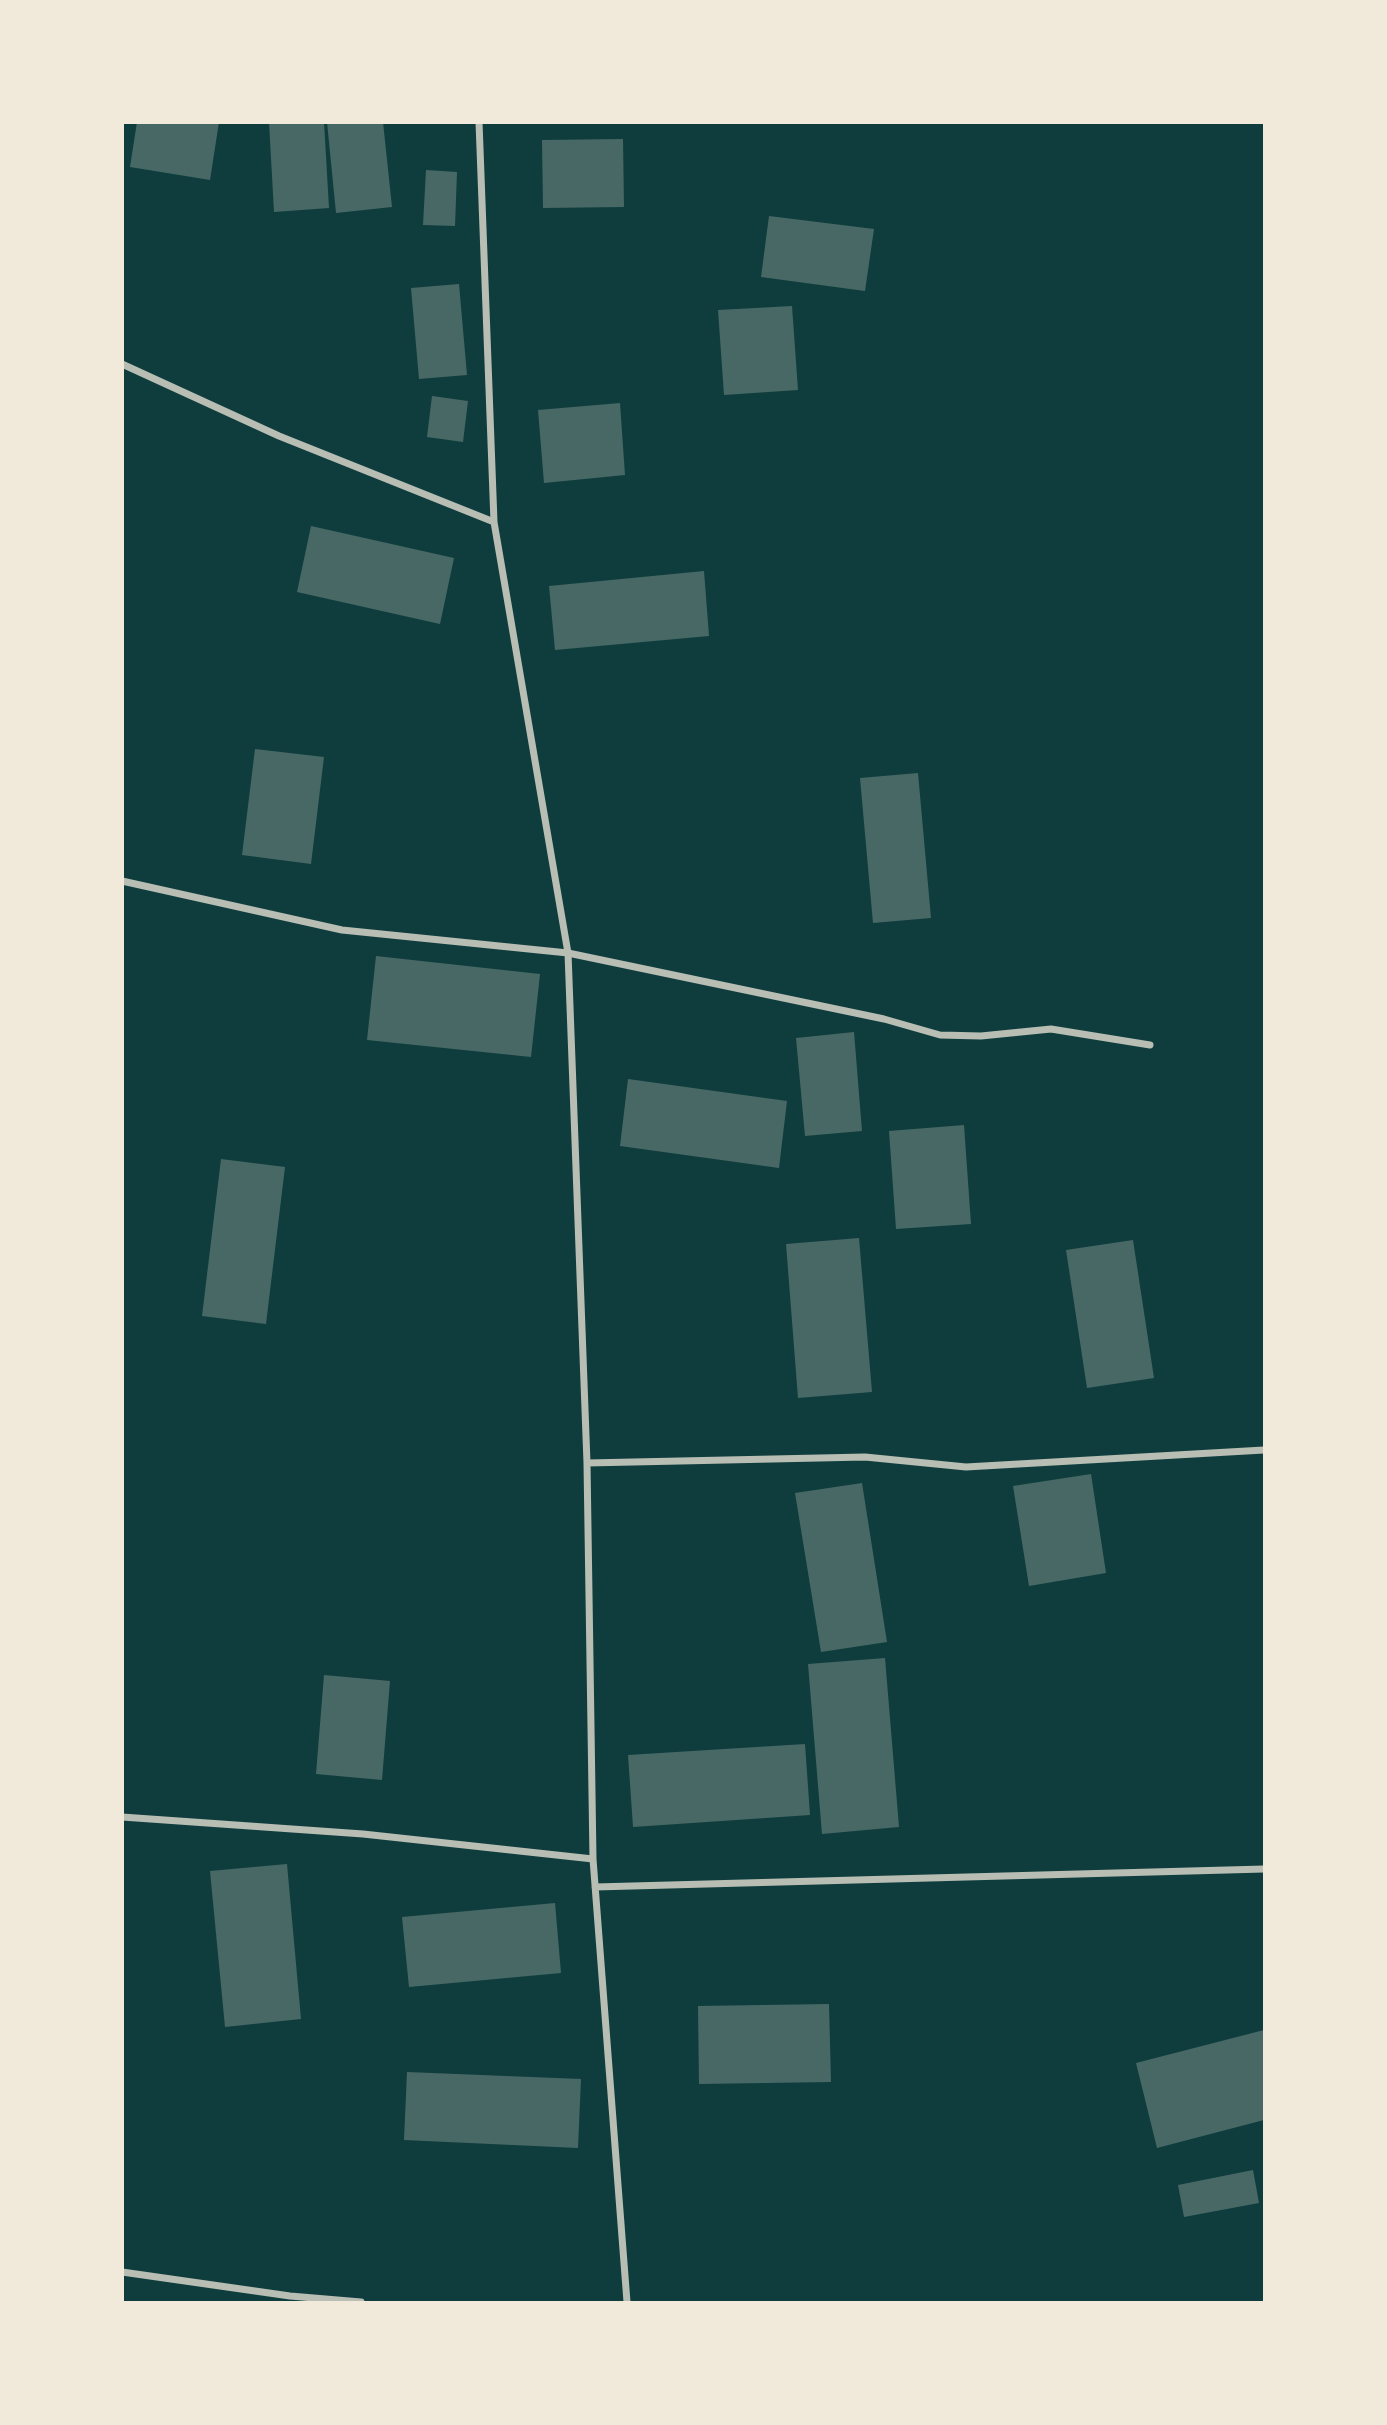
<!DOCTYPE html>
<style>
body{margin:0}
#map{position:relative;width:1387px;height:2425px;overflow:hidden;background:#0f3d3e;font-family:Signika,sans-serif}
canvas{display:block}
.frame{position:absolute;inset:0;border:124px solid #f1e9da;pointer-events:none}
</style>
<div id="map">
<canvas width="1387" height="2425"></canvas>
<div class="frame"></div>
</div>
<script>
const ctx = document.querySelector('canvas').getContext('2d');
ctx.lineJoin = 'round';
function fill(path, color) {
  ctx.fillStyle = color;
  ctx.fill(path, 'evenodd');
}
function strokePath(path, color, width, dash) {
  ctx.strokeStyle = color;
  ctx.lineWidth = width;
  ctx.lineCap = dash ? 'butt' : 'round';
  ctx.setLineDash(dash || []);
  ctx.stroke(path);
}
fill(new Path2D(`
 M137,122H219L210,180L130,167Z
 M269,122H324L329,208L274,212Z
 M327,122H383L392,207L336,213Z
 M623,139L624,207L543,208L542,140Z
 M426,170L457,172L455,226L423,225Z
 M769,216L874,229L865,291L761,277Z
 M459,284L467,375L419,379L411,288Z
 M792,306L798,390L724,395L718,310Z
 M432,396L468,401L463,442L427,437Z
 M620,403L625,475L544,483L538,410Z
 M311,526L454,558L440,624L297,592Z
 M704,571L709,636L555,650L549,586Z
 M255,749L324,757L311,864L242,855Z
 M918,773L931,918L873,923L860,778Z
 M376,956L540,974L531,1057L367,1040Z
 M854,1032L862,1131L805,1136L796,1038Z
 M628,1079L787,1101L779,1168L620,1146Z
 M964,1125L971,1224L896,1229L889,1131Z
 M221,1159L285,1167L266,1324L202,1316Z
 M859,1238L872,1392L798,1398L786,1244Z
 M1133,1240L1154,1378L1087,1388L1066,1250Z
 M1091,1474L1106,1573L1029,1586L1013,1486Z
 M862,1483L887,1642L821,1652L795,1493Z
 M885,1658L899,1827L822,1834L808,1664Z
 M324,1675L390,1681L382,1780L316,1774Z
 M805,1744L810,1815L633,1827L628,1755Z
 M287,1864L301,2019L225,2027L210,1871Z
 M555,1903L561,1973L409,1987L402,1917Z
 M829,2004L831,2082L699,2084L698,2006Z
 M1264,2030V2120L1157,2148L1136,2063Z
 M407,2072L581,2079L578,2148L404,2140Z
 M1253,2170L1259,2203L1184,2217L1178,2185Z`), '#486865');
strokePath(new Path2D(`
 M479,122L494,522L568,953L587,1463L593,1859L627,2302
 M122,364L279,436L494,522
 M122,881L342,930L568,953L884,1019L940,1035L981,1036L1051,1029L1150,1045
 M587,1463L865,1457L966,1467L1264,1450
 M122,1817L363,1834L593,1859
 M595,1887L1264,1869
 M122,2272L290,2296L361,2302`), '#b8beb3', 7);
</script>
